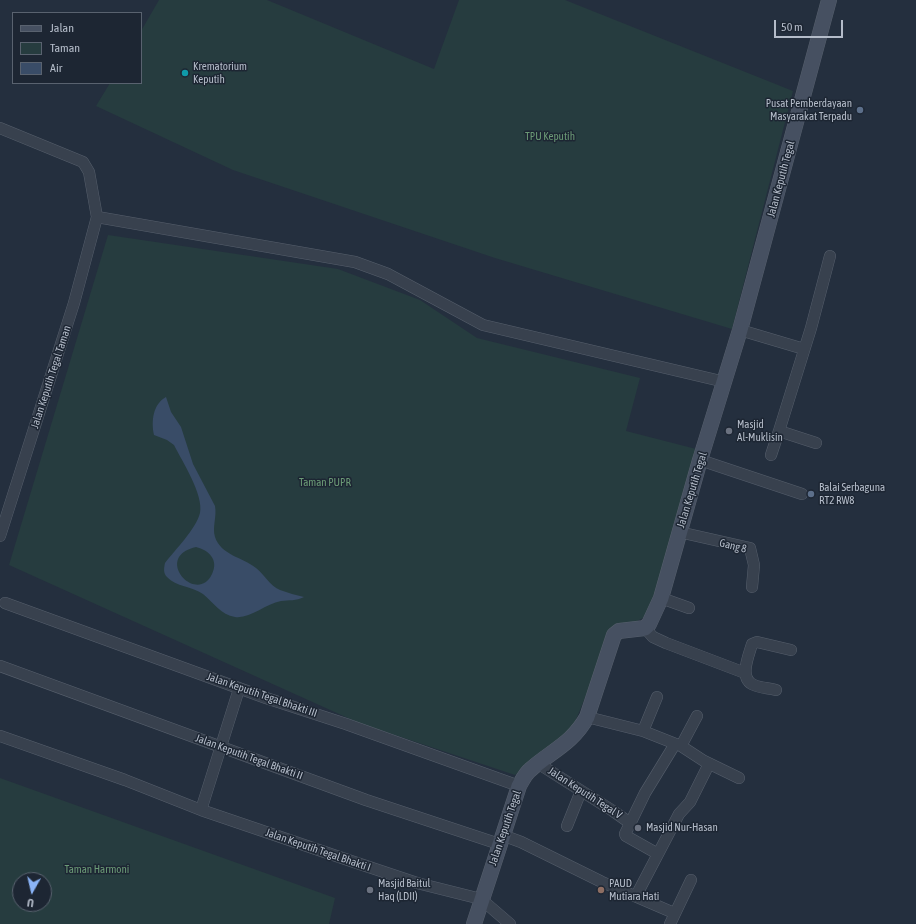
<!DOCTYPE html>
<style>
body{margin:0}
#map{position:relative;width:916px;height:924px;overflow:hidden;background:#242f3e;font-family:"Asap Condensed",sans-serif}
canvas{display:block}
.legend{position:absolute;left:12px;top:12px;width:130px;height:72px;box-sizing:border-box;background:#1d2633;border:1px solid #59626f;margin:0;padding:5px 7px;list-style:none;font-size:12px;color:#b4bcc9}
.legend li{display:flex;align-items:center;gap:8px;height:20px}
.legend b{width:20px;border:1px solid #59626f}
.north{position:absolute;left:12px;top:872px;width:40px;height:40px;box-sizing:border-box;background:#1d2633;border:1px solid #59626f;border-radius:50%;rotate:188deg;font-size:11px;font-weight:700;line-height:16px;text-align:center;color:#b4bcc9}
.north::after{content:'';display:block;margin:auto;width:14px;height:18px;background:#8ab4f8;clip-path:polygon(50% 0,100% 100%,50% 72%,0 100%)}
.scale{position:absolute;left:774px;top:20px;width:69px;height:18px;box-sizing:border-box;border:2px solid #b4bcc9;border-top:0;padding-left:5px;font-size:12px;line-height:14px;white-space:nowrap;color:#b4bcc9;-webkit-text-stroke:3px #1d2633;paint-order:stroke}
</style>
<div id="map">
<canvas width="916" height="924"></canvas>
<ul class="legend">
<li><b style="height:5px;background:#465061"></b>Jalan</li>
<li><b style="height:11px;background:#263c3f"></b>Taman</li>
<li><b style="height:11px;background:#394c67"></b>Air</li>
</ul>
<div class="north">U</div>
<div class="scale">50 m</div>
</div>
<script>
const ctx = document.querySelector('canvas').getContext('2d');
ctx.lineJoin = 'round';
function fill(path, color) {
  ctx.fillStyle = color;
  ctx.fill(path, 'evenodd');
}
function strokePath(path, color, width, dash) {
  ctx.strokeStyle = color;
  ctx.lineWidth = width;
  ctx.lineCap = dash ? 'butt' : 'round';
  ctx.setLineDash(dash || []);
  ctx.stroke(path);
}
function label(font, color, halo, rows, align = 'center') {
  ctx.font = font + ' "Asap Condensed",sans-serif';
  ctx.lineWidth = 3;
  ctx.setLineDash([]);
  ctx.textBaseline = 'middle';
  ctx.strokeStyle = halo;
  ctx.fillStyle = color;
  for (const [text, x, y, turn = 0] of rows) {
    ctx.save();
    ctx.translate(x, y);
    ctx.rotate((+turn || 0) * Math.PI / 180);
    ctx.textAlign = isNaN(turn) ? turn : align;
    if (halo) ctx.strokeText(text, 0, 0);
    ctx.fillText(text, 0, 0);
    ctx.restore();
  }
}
fill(new Path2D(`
 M159,0H267L434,69L459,0H565L793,91L732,329L495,258L233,170L96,106L110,83H141V31Z
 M108,235L338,269L420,300L477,338L640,378L626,431L700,450L649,615L611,634L573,727L515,775L359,723L9,565Z
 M0,778L335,898L329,924H0ZM20,880H44V904H20Z`), '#263c3f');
fill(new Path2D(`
 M166,397L171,412L181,427L193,464L215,506C217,517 212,527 215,537C221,555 242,557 256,568C265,575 269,585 280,590C288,593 296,595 304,597C296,601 289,600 281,601C265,604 250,619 235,617C221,615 213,602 203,594C192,586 176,587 167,577C163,573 164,568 165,563C175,550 196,529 200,513C204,495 182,461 174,445L167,440L154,435C151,421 153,404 166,397ZM196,547C209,550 219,560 212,574C197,606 152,557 196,547Z`), '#394c67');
const minor = new Path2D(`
 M0,128L83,162L89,172L97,217L74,303L0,536
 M97,217L355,262L388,274L483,325L725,382
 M740,330L804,349
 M816,443L779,431L811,328L830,256
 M771,455L779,431
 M700,460L802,494
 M679,532L750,548L754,565L752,587
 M661,598L689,608
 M5,603L266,698L346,724L519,786
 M645,628L653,637L666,643L745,673
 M0,666L366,800L499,844
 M776,690C769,688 760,688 754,685C738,679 749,655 752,644L757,642L791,650
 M587,717L643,731L681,746L704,761L739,778
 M643,731L657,697
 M0,736L125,780L201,810L351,861L417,883L481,899L510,924
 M681,746L697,716
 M539,764L613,811L630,823
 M201,810L239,689
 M567,826L581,791
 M502,835L521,842L602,882L674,913
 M658,854L626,836L625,834L645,793L675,744
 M636,896L679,814L690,802L709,764
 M670,924L691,880`);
const secondary = new Path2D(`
 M474,924L519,786C522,781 525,774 530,770C551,751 572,744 587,717L614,635L619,631L645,628L649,624L661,598L700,460L740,330L829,0`);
strokePath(minor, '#565f6c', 12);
strokePath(secondary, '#565f6c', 16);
strokePath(minor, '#38414e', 11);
strokePath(secondary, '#465061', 15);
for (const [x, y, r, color] of [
 [185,73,4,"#0f9aa8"],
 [860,110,4,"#5c6f8a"],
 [729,431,4,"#6b7280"],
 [811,494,4,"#5c6f8a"],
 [638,828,4,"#6b7280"],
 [370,890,4,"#6b7280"],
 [601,890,4,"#8d6e63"]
]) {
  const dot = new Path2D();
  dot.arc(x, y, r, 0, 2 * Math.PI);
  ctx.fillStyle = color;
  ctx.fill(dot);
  strokePath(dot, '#1d2633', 1.5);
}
label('11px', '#b4bcc9', '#1d2633', [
 ["Krematorium",193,67],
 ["Keputih",193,80],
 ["Pusat Pemberdayaan",852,104,"right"],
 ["Masyarakat Terpadu",852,117,"right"],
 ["Masjid",737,425],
 ["Al-Muklisin",737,438],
 ["Balai Serbaguna",819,488],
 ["RT2 RW8",819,501],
 ["Masjid Nur-Hasan",646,828],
 ["Masjid Baitul",378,884],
 ["Haq (LDII)",378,897],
 ["PAUD",609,884],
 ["Mutiara Hati",609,897]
], 'left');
label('11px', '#6b9a76', '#1d2633', [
 ["TPU Keputih",550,137],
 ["Taman PUPR",325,483],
 ["Taman Harmoni",97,870]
]);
label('11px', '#b4bcc9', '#1d2633', [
 ["Jalan Keputih Tegal",781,179,-75],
 ["Jalan Keputih Tegal Taman",51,377,-72],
 ["Jalan Keputih Tegal",692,490,-73],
 ["Gang 8",733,546,14],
 ["Jalan Keputih Tegal Bhakti III",262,695,19],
 ["Jalan Keputih Tegal Bhakti II",249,757,20],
 ["Jalan Keputih Tegal V",585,793,33],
 ["Jalan Keputih Tegal",505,828,-71],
 ["Jalan Keputih Tegal Bhakti I",318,850,19]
]);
</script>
